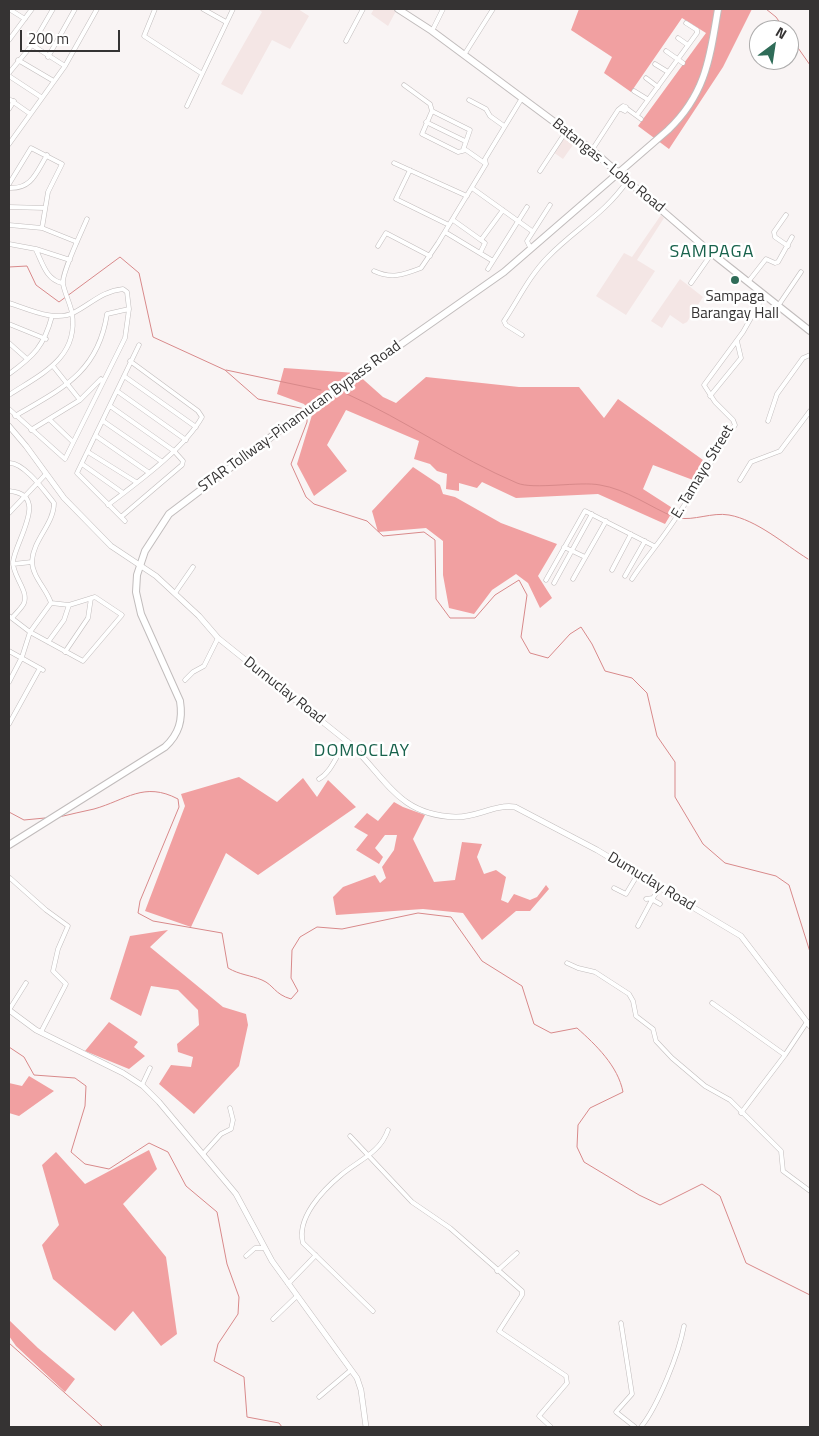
<!DOCTYPE html>
<style>
body{margin:0}
#map{position:relative;width:819px;height:1436px;overflow:hidden;background:#f9f4f4;font-family:"Titillium Web",sans-serif}
canvas{display:block}
.frame{position:absolute;inset:0;border:10px solid #353333;pointer-events:none}
.north{position:absolute;left:749px;top:20px;width:50px;height:50px;box-sizing:border-box;background:#fff;border:1px solid #aeadad;border-radius:50%;rotate:31deg;font-size:14px;font-weight:700;line-height:20px;text-align:center;color:#353333}
.north::after{content:'';display:block;margin:auto;width:18px;height:22px;background:#2f6c58;clip-path:polygon(50% 0,100% 100%,50% 72%,0 100%)}
.scale{position:absolute;left:20px;top:30px;width:100px;height:22px;box-sizing:border-box;border:2px solid #353333;border-top:0;padding-left:6px;font-size:15px;line-height:18px;white-space:nowrap;color:#353333;-webkit-text-stroke:4px #fff;paint-order:stroke}
</style>
<div id="map">
<canvas width="819" height="1436"></canvas>
<div class="frame"></div>
<div class="north">N</div>
<div class="scale">200 m</div>
</div>
<script>
const ctx = document.querySelector('canvas').getContext('2d');
ctx.lineJoin = 'round';
function fill(path, color) {
  ctx.fillStyle = color;
  ctx.fill(path, 'evenodd');
}
function strokePath(path, color, width, dash) {
  ctx.strokeStyle = color;
  ctx.lineWidth = width;
  ctx.lineCap = dash ? 'butt' : 'round';
  ctx.setLineDash(dash || []);
  ctx.stroke(path);
}
function label(font, color, halo, rows, align = 'center') {
  ctx.font = font + ' "Titillium Web",sans-serif';
  ctx.lineWidth = 5;
  ctx.setLineDash([]);
  ctx.textBaseline = 'middle';
  ctx.strokeStyle = halo;
  ctx.fillStyle = color;
  for (const [text, x, y, turn = 0] of rows) {
    ctx.save();
    ctx.translate(x, y);
    ctx.rotate((+turn || 0) * Math.PI / 180);
    ctx.textAlign = isNaN(turn) ? turn : align;
    if (halo) ctx.strokeText(text, 0, 0);
    ctx.fillText(text, 0, 0);
    ctx.restore();
  }
}
fill(new Path2D(`
 M258,9H298L309,16L290,49L272,40L242,95L221,84L262,12Z
 M374,9H391L396,11L388,26L371,14Z
 M565,135L575,142L563,159L553,152Z
 M661,215L664,218L637,260L655,271L626,315L596,296L624,253L632,257Z
 M680,279L703,297L687,322L683,324L670,315L662,328L651,321Z`), '#f4e6e5');
fill(new Path2D(`
 M579,9H752L723,67L669,149L638,126L706,33L682,18L631,92L604,73L612,57L571,30Z
 M284,368L356,373L383,397L396,403L426,377L519,387H579L604,418L618,399L703,460L693,480L653,465L643,489L674,509L665,524L598,494L516,498L482,482L477,488L459,483V491L446,489L447,474L437,471L430,464L414,459L419,441L346,410L327,445L347,471L314,496L297,464L312,415L304,404L277,394Z
 M413,467L440,485L443,494L455,497L501,523L557,544L538,576L552,598L540,608L528,583L516,574L492,590L474,614L449,608L443,575V541L426,528L378,532L372,511Z
 M239,777L277,802L303,778L317,797L328,780L356,807L258,875L226,853L191,927L145,911L185,806L181,794Z
 M394,802L403,807L425,815L413,839L434,882L455,880L462,842L482,844L477,857L484,874L496,870L506,877L501,900L508,903L514,894L530,900L537,897L546,885L549,889L530,911H516L482,940L463,913L423,909L336,915L333,897L343,887L375,875L380,883L386,878L382,867L394,850L397,835H385L375,848L383,857L379,864L356,850L368,835L354,827L367,813L378,821Z
 M168,930L150,947L223,1007L246,1014L248,1025L239,1066L194,1114L159,1084L171,1065L191,1067L193,1057L178,1052L177,1044L199,1025L198,1010L178,990L151,986L141,1016L110,999L130,936Z
 M109,1022L138,1042L134,1047L145,1056L129,1069L85,1051Z
 M29,1076L54,1091L19,1116L9,1113V1083L22,1086Z
 M149,1150L157,1169L123,1204L166,1257L177,1334L161,1346L133,1311L115,1331L53,1279L42,1245L59,1225L42,1165L56,1152L85,1184Z
 M9,1320L38,1348L75,1379L65,1392L16,1346L9,1336Z`), '#f1a0a1');
strokePath(new Path2D(`
 M766,9L776,17L785,30
 M789,35L810,65
 M9,267L27,266L36,285L59,302L120,257L139,273L153,337L225,370L258,399L305,409
 M226,370L321,390
 M347,394C405,420 458,458 517,483C533,490 580,481 600,485C626,489 650,507 674,517
 M307,413V422L291,464L306,497L314,504L367,521L383,536L424,532L435,540L436,599L450,618H475L495,595L519,580L527,595L521,637L530,653L548,658L570,634L581,627L592,644L605,671L632,678L647,693L657,736L675,762V797L703,844L725,863L776,876L789,885L810,952
 M678,518C694,521 712,512 729,515C757,520 784,544 808,559
 M9,812L24,820L45,818
 M59,817C70,814 82,812 94,809C126,800 144,781 178,799L179,807L140,901L138,913L153,921L222,933L228,968C240,975 250,975 262,980C274,985 274,994 291,999L298,991L291,978L292,950L300,937L317,927L342,929L418,913L451,917L482,961L522,986L534,1024L551,1033L577,1028C596,1045 618,1066 623,1092L590,1108L578,1125L577,1147L584,1162L639,1195L660,1205L702,1184L720,1196L746,1263L810,1295
 M9,1047L24,1057L34,1075L75,1078L86,1086L85,1106L71,1152L85,1164L109,1169L149,1143L168,1152L186,1186L217,1212L227,1264L239,1297L238,1314L218,1344L214,1361L244,1377L247,1417L279,1423L282,1427
 M9,1343L103,1427`), '#d8898a', 1);
const minor = new Path2D(`
 M9,9L25,19
 M155,9L144,36L201,73
 M203,9L226,22
 M432,31L443,9
 M678,38L688,45
 M9,40L32,9
 M346,41L363,9
 M32,45L65,66
 M666,51L683,63
 M464,55L493,9
 M48,57L75,9
 M18,60L52,80
 M655,64L668,72
 M9,73L32,45L53,9
 M9,76L41,97
 M646,78L658,87
 M404,85L430,104L432,111L422,134L458,152L466,150L486,164
 M634,91L647,99
 M9,99L29,113
 M469,100L486,109L490,116L504,126
 M187,106L233,9
 M626,108L641,119
 M9,109L14,101
 M432,111L470,130L463,150
 M637,115L697,33V30L686,23
 M426,122L465,141
 M9,144L65,66L97,9
 M592,150L618,110L623,106L626,107L625,111L621,109
 M394,163L467,196
 M410,170L396,199L449,225
 M540,171L567,130
 M9,184L31,148L62,164L48,192L42,228
 M9,188C32,189 36,173 47,155
 M472,188L532,231
 M9,207L45,208
 M786,215L774,232L775,237L788,246
 M453,220L481,240L503,210
 M9,225L42,228L77,242
 M445,232L493,261
 M9,244L36,249L70,260
 M378,246L386,233L430,256
 M531,249L527,241L550,205
 M36,250C43,264 46,279 62,283
 M480,253L485,243L481,240
 M488,269L527,207
 M374,271C391,279 403,275 421,268L438,243L486,164L485,159L522,98
 M748,282L766,259L775,263L778,262L792,237
 M691,283L712,253
 M9,303C28,309 54,322 73,313C91,304 102,291 123,289L127,292L129,309L125,338L65,459L9,409
 M778,306L801,272
 M9,324L46,339
 M522,335L506,325L504,321C518,300 530,275 548,257C576,228 604,215 628,180
 M9,343L27,359
 M53,366L80,400
 M9,374C34,356 44,346 52,316
 M124,376L196,427
 M117,391L186,440
 M9,395C41,374 79,358 72,313C70,303 65,294 63,284C61,274 82,231 87,219
 M710,396L741,358L737,341
 M110,406L174,451L183,461L182,465L121,517
 M15,416C61,389 98,373 107,314L129,309
 M49,419L73,442
 M103,421L161,461
 M768,421L777,394L803,358L810,355
 M31,430L80,400L101,379
 M96,436L148,472
 M88,452L136,482
 M9,463C24,462 45,492 54,503C54,524 33,540 32,561C32,577 47,589 51,603
 M82,464L123,493
 M740,480L751,462L780,451L810,411
 M9,491C51,494 15,541 13,562C12,575 29,591 24,603C22,608 15,614 12,618
 M108,505C138,482 184,449 202,417L198,411L130,361
 M9,513L45,475
 M125,521L77,473L139,345
 M564,547L585,557
 M13,564L32,562
 M612,570L631,534
 M625,576L645,541
 M573,579L606,521
 M632,579C647,556 665,536 679,513C699,484 715,454 735,425L733,420L715,402L704,385L743,332L764,295
 M546,580L585,511L654,546
 M554,583L592,514
 M175,593L193,567
 M9,616L30,632L83,661L122,615L95,597L69,605L51,603
 M48,642L64,620L69,605
 M9,651L43,670
 M65,652L88,618L91,598
 M185,680L193,672L204,666L218,638
 M9,682L22,657L30,632L51,603
 M9,724L40,668
 M319,779C332,772 337,753 347,741
 M10,878L46,910L68,926L58,949L53,971L66,984L41,1032
 M614,888L626,894L638,874
 M646,899L653,898L660,887
 M653,900L660,904
 M638,926L653,898
 M567,963L578,968L595,972L629,994L633,1001L636,1016L653,1029L656,1041L672,1058L705,1086L730,1100L781,1151L783,1171L810,1191
 M712,1003L785,1055
 M9,1010L26,983
 M142,1085L150,1068
 M741,1113L785,1055L807,1022
 M350,1136L412,1202L450,1228L522,1291V1295L499,1331L566,1376L567,1383L539,1416L551,1427
 M203,1154L221,1134L231,1129L233,1120L230,1108
 M246,1256L255,1248H264
 M497,1271L517,1253
 M288,1284L316,1255
 M373,1311L303,1243C296,1218 323,1190 341,1175C359,1160 380,1153 388,1130
 M273,1319L297,1296
 M621,1323L632,1394L616,1412L635,1427
 M319,1397L351,1370
 M641,1427C658,1406 679,1353 684,1326`);
const tertiary = new Path2D(`
 M9,426L26,446L64,498L111,546L156,576L199,616L218,638L349,743C386,777 397,815 455,817C476,818 494,804 515,807L597,850L741,936L810,1026
 M9,1010L36,1030L123,1073L143,1086L159,1102L236,1194L272,1261L357,1378L361,1390L366,1427`);
const primary = new Path2D(`
 M398,9L432,31L592,150L709,251L810,331
 M9,845L165,747C179,734 183,720 180,701L141,614L136,592L137,575L145,551L169,514L296,418L504,272L668,130C706,94 710,57 718,9`);
strokePath(minor, '#c1bcbc', 5);
strokePath(tertiary, '#c1bcbc', 6);
strokePath(primary, '#c1bcbc', 8);
strokePath(minor, '#fff', 4);
strokePath(tertiary, '#fff', 5);
strokePath(primary, '#fff', 6);
for (const [x, y, r, color] of [
 [735,280,5,"#2f6c58"]
]) {
  const dot = new Path2D();
  dot.arc(x, y, r, 0, 2 * Math.PI);
  ctx.fillStyle = color;
  ctx.fill(dot);
  strokePath(dot, '#fff', 2);
}
label('15px', '#353333', '#fff', [
 ["Batangas - Lobo Road",608,166,39],
 ["STAR Tollway-Pinamucan Bypass Road",300,417,-36],
 ["E. Tamayo Street",703,472,-59],
 ["Dumuclay Road",284,691,38],
 ["Dumuclay Road",651,882,31]
]);
label('15px', '#353333', '#fff', [
 ["Sampaga",735,297],
 ["Barangay Hall",735,314]
]);
ctx.letterSpacing = '1px';
label('18px', '#18624c', '#fff', [
 ["SAMPAGA",712,253],
 ["DOMOCLAY",362,752]
]);
ctx.letterSpacing = '0px';
</script>
